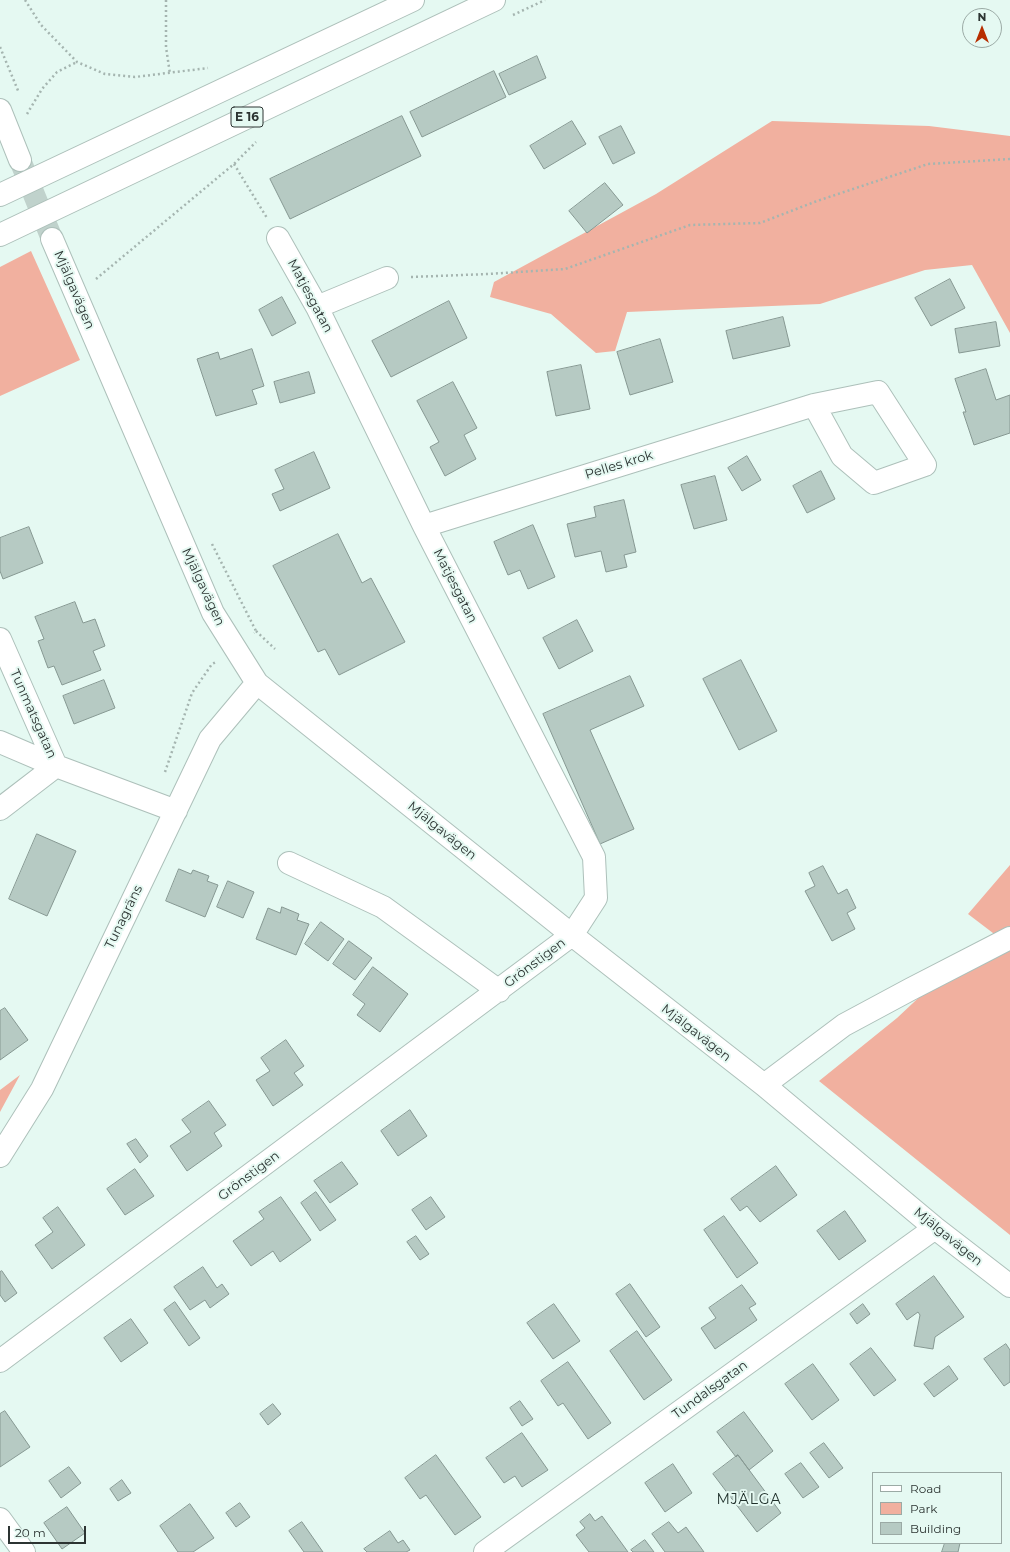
<!DOCTYPE html>
<meta charset="utf-8">
<style>
body{margin:0}
#map{position:relative;width:1010px;height:1552px;overflow:hidden;background:#e5f9f2;font-family:Montserrat,sans-serif}
canvas{display:block}
.legend{position:absolute;left:872px;top:1472px;width:130px;height:72px;box-sizing:border-box;background:#e5f9f2;border:1px solid #9baaa5;margin:0;padding:5px 7px;list-style:none;font-size:12px;color:#2c3432}
.legend li{display:flex;align-items:center;gap:8px;height:20px}
.legend b{width:20px;border:1px solid #9baaa5}
.north{position:absolute;left:962px;top:8px;width:40px;height:40px;box-sizing:border-box;background:#e5f9f2;border:1px solid #9baaa5;border-radius:50%;rotate:0deg;font-size:11px;font-weight:700;line-height:16px;text-align:center;color:#2c3432}
.north::after{content:'';display:block;margin:auto;width:14px;height:18px;background:#b72e00;clip-path:polygon(50% 0,100% 100%,50% 72%,0 100%)}
.scale{position:absolute;left:8px;top:1526px;width:78px;height:18px;box-sizing:border-box;border:2px solid #2c3432;border-top:0;padding-left:5px;font-size:12px;line-height:14px;white-space:nowrap;color:#2c3432;-webkit-text-stroke:3px #e5f9f2;paint-order:stroke}
</style>
<div id="map">
<canvas width="1010" height="1552"></canvas>
<ul class="legend">
<li><b style="height:5px;background:#fff"></b>Road</li>
<li><b style="height:11px;background:#f1b09f"></b>Park</li>
<li><b style="height:11px;background:#b6cac3"></b>Building</li>
</ul>
<div class="north">N</div>
<div class="scale">20 m</div>
</div>
<script>
const ctx = document.querySelector('canvas').getContext('2d');
ctx.lineJoin = 'round';
function fill(path, color) {
  ctx.fillStyle = color;
  ctx.fill(path, 'evenodd');
}
function strokePath(path, color, width, dash) {
  ctx.strokeStyle = color;
  ctx.lineWidth = width;
  ctx.lineCap = dash ? 'butt' : 'round';
  ctx.setLineDash(dash || []);
  ctx.stroke(path);
}
function label(font, color, halo, rows, align = 'center') {
  ctx.font = font + ' Montserrat,sans-serif';
  ctx.lineWidth = 4;
  ctx.setLineDash([]);
  ctx.textBaseline = 'middle';
  ctx.strokeStyle = halo;
  ctx.fillStyle = color;
  for (const [text, x, y, turn = 0] of rows) {
    ctx.save();
    ctx.translate(x, y);
    ctx.rotate((+turn || 0) * Math.PI / 180);
    ctx.textAlign = isNaN(turn) ? turn : align;
    if (halo) ctx.strokeText(text, 0, 0);
    ctx.fillText(text, 0, 0);
    ctx.restore();
  }
}
fill(new Path2D(`
 M772,121L929,126L1010,136V333L972,265L925,270L820,304L627,312L615,351L596,353L551,314L490,297L494,282L656,194Z
 M31,251L80,360L0,396V267Z
 M1010,865V946L968,914Z
 M1010,946V1235L819,1081L897,1018L929,988Z
 M20,1075L0,1112V1090Z`), '#f1b09f');
const building = new Path2D(`
 M537,56L546,78L509,95L499,74Z
 M494,71L506,97L422,137L410,112Z
 M402,116L421,156L290,219L270,179Z
 M572,121L586,144L544,169L530,146Z
 M621,126L635,153L613,164L599,137Z
 M605,183L623,205L587,233L569,211Z
 M950,279L965,308L931,326L915,298Z
 M282,297L296,323L272,336L259,310Z
 M449,301L467,338L391,377L372,341Z
 M783,317L790,346L733,359L726,331Z
 M996,322L1000,346L959,353L955,329Z
 M660,339L673,382L630,395L617,352Z
 M252,349L264,386L252,390L257,404L216,416L197,359L218,352L220,359Z
 M581,365L590,409L556,416L547,372Z
 M986,369L996,400L1010,395V433L974,445L963,412H966L955,379Z
 M309,372L315,393L280,403L274,382Z
 M453,382L477,428L464,435L476,459L445,476L430,447L439,442L417,401Z
 M314,452L330,488L280,511L272,494L284,489L275,470Z
 M747,456L761,480L742,491L728,468Z
 M821,471L835,499L807,513L793,486Z
 M715,476L727,520L694,529L681,485Z
 M624,500L636,552L624,555L627,567L606,572L601,551L575,557L567,524L596,517L594,507Z
 M533,525L555,577L528,589L520,570L508,575L494,542Z
 M29,527L43,563L3,579L0,571V538Z
 M338,534L362,583L371,578L405,642L339,675L325,649L318,652L273,566Z
 M75,602L83,623L95,619L105,646L93,651L101,670L62,685L54,666L48,668L38,641L44,639L35,617Z
 M577,620L593,651L559,669L543,638Z
 M741,660L777,731L739,750L703,679Z
 M630,676L644,706L590,730L634,829L600,844L543,714Z
 M104,680L115,708L74,724L63,696Z
 M37,834L76,851L47,916L9,899Z
 M823,866L838,894L847,889L856,908L847,913L855,929L832,941L805,891L815,886L809,873Z
 M179,869L191,874L193,870L209,876L207,881L218,885L205,917L166,901Z
 M228,881L254,892L243,918L217,907Z
 M282,907L299,914L297,920L309,924L296,955L256,939L268,908L280,913Z
 M321,922L344,939L328,961L305,944Z
 M349,941L372,958L355,980L333,964Z
 M373,967L408,994L380,1032L357,1015L365,1004L353,995Z
 M5,1008L28,1040L0,1060V1011Z
 M286,1040L304,1066L294,1073L303,1085L273,1106L256,1080L270,1071L261,1058Z
 M209,1101L226,1125L214,1133L222,1146L187,1171L170,1146L191,1132L182,1120Z
 M410,1110L427,1136L398,1156L381,1131Z
 M136,1139L148,1156L140,1163L127,1144Z
 M342,1162L358,1184L330,1203L314,1181Z
 M776,1166L797,1195L760,1222L747,1206L740,1211L731,1199Z
 M135,1169L154,1196L125,1215L107,1189Z
 M316,1192L336,1220L320,1231L301,1203Z
 M281,1197L311,1240L280,1262L273,1251L251,1266L233,1241L264,1219L259,1212Z
 M431,1197L445,1217L426,1230L412,1210Z
 M58,1207L85,1245L52,1269L35,1245L53,1232L43,1218Z
 M845,1211L866,1241L839,1260L817,1231Z
 M724,1216L758,1263L737,1278L704,1230Z
 M416,1236L429,1254L420,1260L407,1242Z
 M203,1267L217,1288L222,1284L229,1294L210,1308L205,1300L190,1310L174,1287Z
 M2,1271L17,1293L5,1302L0,1295V1272Z
 M934,1276L964,1317L935,1337L933,1349L914,1346L920,1315L918,1312L907,1320L896,1304Z
 M630,1284L660,1327L646,1337L616,1294Z
 M742,1285L756,1304L749,1308L757,1320L715,1349L701,1328L716,1318L709,1308Z
 M175,1302L200,1338L189,1346L164,1310Z
 M554,1304L580,1341L553,1359L527,1323Z
 M863,1304L870,1314L857,1324L850,1314Z
 M131,1319L148,1343L121,1362L104,1338Z
 M637,1331L672,1380L644,1400L610,1351Z
 M1006,1344L1010,1350V1382L1004,1386L984,1359Z
 M871,1348L896,1380L874,1396L850,1364Z
 M568,1362L611,1423L588,1439L563,1403L558,1406L541,1381Z
 M813,1364L839,1400L812,1420L785,1384Z
 M949,1366L958,1379L934,1397L924,1384Z
 M520,1401L533,1419L522,1426L510,1408Z
 M273,1404L281,1414L268,1425L260,1414Z
 M5,1411L30,1447L0,1467V1414Z
 M744,1412L773,1451L749,1470L738,1455L736,1457L717,1432Z
 M522,1433L548,1470L522,1487L515,1476L504,1483L486,1458Z
 M824,1443L843,1468L829,1478L810,1453Z
 M436,1455L481,1517L455,1535L426,1495L420,1499L405,1478Z
 M738,1455L781,1513L757,1532L713,1474Z
 M801,1463L819,1487L803,1498L785,1474Z
 M673,1464L692,1493L665,1512L645,1483Z
 M69,1467L81,1483L61,1498L49,1481Z
 M122,1480L131,1493L118,1501L110,1489Z
 M240,1503L250,1517L236,1527L226,1513Z
 M190,1504L214,1538L193,1552H178L160,1526Z
 M67,1507L85,1533L62,1549L44,1523Z
 M590,1514L595,1521L602,1516L628,1552H589L576,1535L585,1528L580,1522Z
 M302,1522L323,1552H304L289,1531Z
 M669,1522L678,1533L686,1527L704,1552H665L652,1534Z
 M390,1531L398,1543L403,1540L410,1550L406,1552H367L364,1549Z
 M645,1540L654,1552H633L631,1550Z
 M945,1543H960L958,1552H942Z`);
fill(building, '#b6cac3');
strokePath(building, '#869892', 1);
strokePath(new Path2D(`
 M20,160L52,239`), '#c0d2cc', 22, [22, 11]);
const minor = new Path2D(`
 M0,110L20,160
 M52,239L213,613L257,683L572,935L764,1085L935,1228L1010,1286
 M317,307L387,278
 M424,526L814,405L878,392L925,465L874,483L842,456L814,405
 M0,639L56,766
 M0,742L56,766L176,811
 M0,809L56,766
 M289,863L383,907L499,991
 M764,1085L844,1025L911,989L1010,938
 M0,1156L42,1089L210,739L257,683
 M0,1361L572,935L596,898L594,857L424,526L317,307L278,238
 M0,1519L24,1552
 M485,1552L935,1228`);
const highway = new Path2D(`
 M0,195L413,0
 M0,235L494,0`);
strokePath(minor, '#adc0ba', 24);
strokePath(highway, '#adc0ba', 24);
strokePath(new Path2D(`
 M25,0L41,25L77,62L105,74L135,77L208,68
 M166,0V47L170,74
 M513,15L545,0
 M0,47L19,93
 M27,114L42,89L57,72L77,62
 M234,164L267,218
 M411,277L488,274L565,269L690,225L760,223L817,201L928,164L1010,159
 M96,279L234,164L256,142
 M212,544L256,631L254,633
 M256,631L275,649
 M165,772L192,693L212,664L216,662`), '#a5b5b0', 2.5, [2, 3]);
strokePath(minor, '#fff', 22);
strokePath(highway, '#fff', 22);
for (const [x, y, w] of [
 [247,117,32]
]) {
  const box = new Path2D();
  box.roundRect(x - w / 2, y - 10, w, 20, 3);
  ctx.fillStyle = '#e5f9f2';
  ctx.fill(box);
  strokePath(box, '#2c3432', 1);
}
label('bold 12px', '#2c3432', null, [
 ["E 16",247,117]
]);
label('13px', '#2c3432', '#e5f9f2', [
 ["Mjälgavägen",74,290,67],
 ["Matjesgatan",310,296,62],
 ["Pelles krok",619,465,-17],
 ["Matjesgatan",455,586,63],
 ["Mjälgavägen",203,587,65],
 ["Tunmatsgatan",33,714,66],
 ["Mjälgavägen",442,831,39],
 ["Tunagräns",124,917,-64],
 ["Grönstigen",535,963,-37],
 ["Mjälgavägen",696,1033,38],
 ["Grönstigen",249,1176,-37],
 ["Mjälgavägen",948,1237,39],
 ["Tundalsgatan",710,1390,-36]
]);
ctx.letterSpacing = '1px';
label('14px', '#1f2f2a', '#e5f9f2', [
 ["MJÄLGA",749,1500]
]);
ctx.letterSpacing = '0px';
</script>
